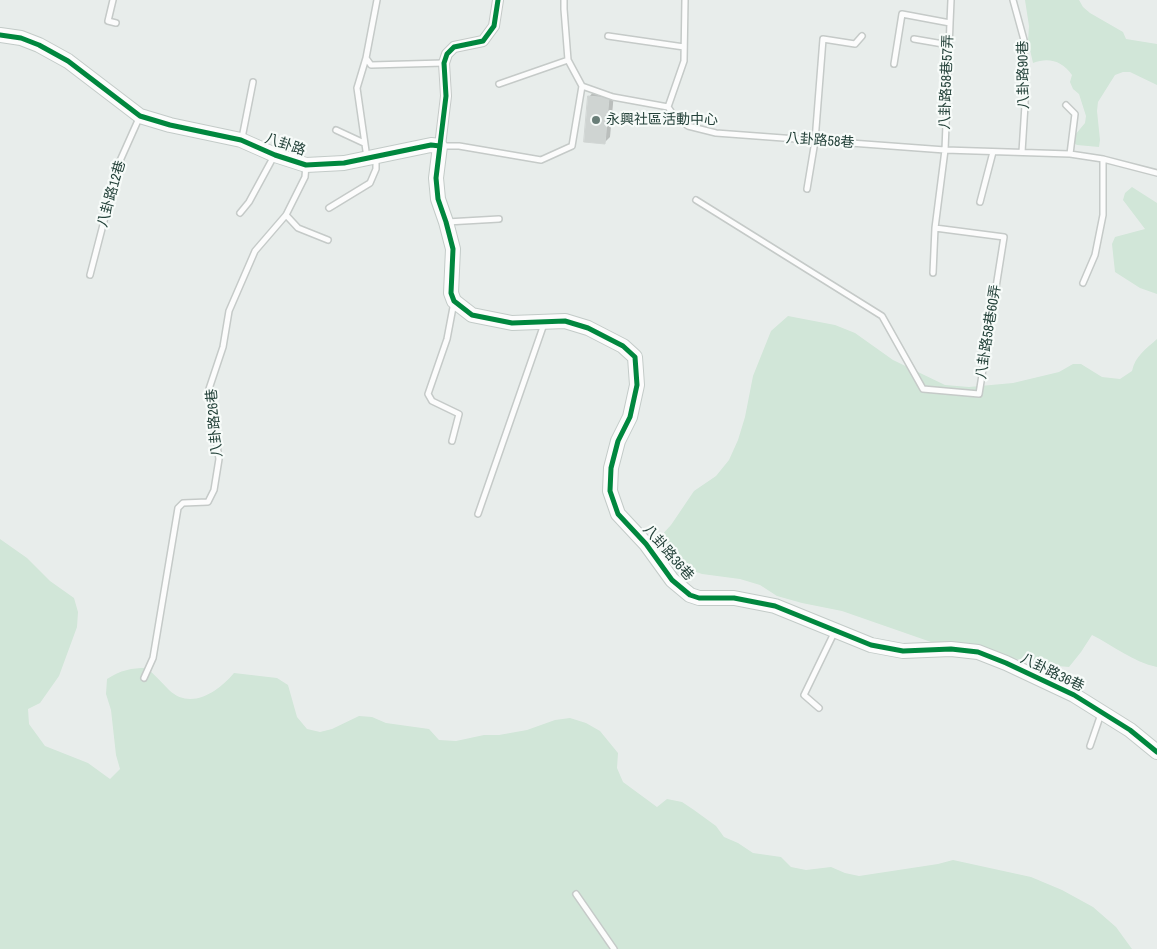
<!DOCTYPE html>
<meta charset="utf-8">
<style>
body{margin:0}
canvas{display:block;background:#e8edeb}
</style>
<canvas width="1157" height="949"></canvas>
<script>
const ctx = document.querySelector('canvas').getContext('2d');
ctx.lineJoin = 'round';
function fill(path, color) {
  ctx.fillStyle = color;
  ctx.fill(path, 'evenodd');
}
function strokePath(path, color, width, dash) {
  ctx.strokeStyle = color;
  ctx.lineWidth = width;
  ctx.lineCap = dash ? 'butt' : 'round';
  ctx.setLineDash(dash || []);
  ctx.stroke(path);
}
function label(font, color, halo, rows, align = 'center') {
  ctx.font = font + ' "Archivo Narrow","Noto Sans TC",sans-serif';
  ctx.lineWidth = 4.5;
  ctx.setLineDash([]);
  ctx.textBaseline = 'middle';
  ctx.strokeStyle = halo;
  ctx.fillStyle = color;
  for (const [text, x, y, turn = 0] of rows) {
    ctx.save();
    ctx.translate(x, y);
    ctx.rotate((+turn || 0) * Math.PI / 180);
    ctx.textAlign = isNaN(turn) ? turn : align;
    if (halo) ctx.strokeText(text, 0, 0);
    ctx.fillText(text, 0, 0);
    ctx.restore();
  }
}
fill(new Path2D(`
 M1025,0H1079L1083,7L1090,13L1123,32L1126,39L1157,44V85L1130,72H1123L1115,75L1098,102L1097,111L1100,140L1099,147L1077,145L1070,141L1085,123L1086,116L1079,94L1073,89L1070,82L1072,75C1062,61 1049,57 1033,63L1028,41L1029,26Z
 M1132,187L1157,203V294L1140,288L1115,272L1112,244L1115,237L1145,229L1123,200L1125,193Z
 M788,316L835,325L855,333L893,360L945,385L969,387L1013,383L1059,372L1073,364H1081L1102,377L1120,379L1132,371C1135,356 1146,349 1157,339V667C1133,662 1114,646 1092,635L1081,652L1069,667L1047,665L931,642L842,611L802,603L777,596L760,585L740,579L702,574L682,567L667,557L658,539L671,525L694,491L716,476L729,460L738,440L745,417L753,376L771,331Z
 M0,539L27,558L50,581L74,598L78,612L77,627L59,676L40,703L28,709L29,724L45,746L88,763L110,779L120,769L116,755L111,710L106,694L107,679C121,670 131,668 147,668C155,675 162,683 169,690C191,711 219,691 234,673L277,678L288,685L297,717L307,729L320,732L332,729L359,716L372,717L386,723L429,729L439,740L456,741L484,735H499L527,730L555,720L570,718L586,723L600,731L618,753L617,768L623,782L657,807L667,799L682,802L694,810L716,826L724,837L738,843L753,853L781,857L791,867L806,870L831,867L845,873L859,876L938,864L953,860L1031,877L1062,890L1093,907L1116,927L1132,949H0Z`), '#d1e6d8');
fill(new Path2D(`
 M594,91L614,93L610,137L605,142L589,97Z`), '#0003');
const building = new Path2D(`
 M588,96L609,98L605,144L584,142Z`);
fill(building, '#cfd4d2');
strokePath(building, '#d1d6d4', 1);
const lane = new Path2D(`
 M113,0L108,21L116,23
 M377,0L366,58L371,65L444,63
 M564,0V9L568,60L582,86L613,97L668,107L675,117L688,126L716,133L945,150L1070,154L1103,159L1157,173
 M1013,0L1024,40L1025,105L1022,152
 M950,23L951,0
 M608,36L684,47
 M914,39L949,45
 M366,58L357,88L367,158
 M499,84L568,60
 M1066,105L1075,114L1070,154
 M668,107L684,61L685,0
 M336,130L364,143
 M242,138L253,82
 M441,146H459L541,160L572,146L582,86
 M807,189L815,141L823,39L855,44L862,36
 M696,200L882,316L923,389L979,394L1004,237L935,228L945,150L950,23L902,14L894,64
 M980,202L993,152
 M329,208L370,183L376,169V158
 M240,213L249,202L274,156
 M286,215L298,228L328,240
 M447,222L499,219
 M933,273L935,228
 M90,275L119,163L140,116
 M1083,283L1095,255L1103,215V159
 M452,441L459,414L432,401L428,394L447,339L454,302
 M478,514L544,324
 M144,678L153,658L178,508L183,503L208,502L214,490L219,459L209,389L223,347L229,311L255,251L286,215L305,177L306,165
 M819,708L804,695L835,631
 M1090,746L1101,714
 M576,894L614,949`);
const street = new Path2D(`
 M440,146L446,96L444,63L447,54L454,47L483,41L494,26L498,0`);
const secondary = new Path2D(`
 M0,35L21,38L39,45L68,61L140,116L170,125L241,140L275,155L306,165L344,163L431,145L440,146L436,178L438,199L446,222L453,249L451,293L454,301L472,315L512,323L565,321L588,328L623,346L635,357L637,385L630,417L618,441L611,468L610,491L618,514L646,544L672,580L690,595L699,598H734L775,606L871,645L903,651L951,649L978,652L1006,663L1074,695L1130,730L1157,752`);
strokePath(lane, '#c5cac8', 8);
strokePath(street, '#c5cac8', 12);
strokePath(secondary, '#c3cbc8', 16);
strokePath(lane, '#fcfcfc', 5);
strokePath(street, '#fcfcfc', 10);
strokePath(secondary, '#fcfcfc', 14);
strokePath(new Path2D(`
 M498,0L494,26L483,41L454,47L447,54L444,63L446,96L436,178L438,199L446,222L453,249L451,293L454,301L472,315L512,323L565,321L588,328L623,346L635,357L637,385L630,417L618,441L611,468L610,491L618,514L646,544L672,580L690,595L699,598H734L775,606L871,645L903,651L951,649L978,652L1006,663L1074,695L1130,730L1157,752
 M0,35L21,38L39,45L68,61L140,116L170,125L241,140L275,155L306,165L344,163L431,145L440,146`), '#00873e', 5);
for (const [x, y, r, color] of [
 [596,120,5,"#697e78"]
]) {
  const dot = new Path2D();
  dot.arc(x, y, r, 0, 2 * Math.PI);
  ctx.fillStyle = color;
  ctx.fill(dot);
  strokePath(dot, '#f7fbf9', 2);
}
label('14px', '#24423a', '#f7fbf9', [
 ["八卦路90巷",1024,75,-91],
 ["八卦路58巷57弄",947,82,-88],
 ["八卦路58巷",820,141,4],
 ["八卦路",285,145,19],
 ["八卦路12巷",112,194,-74],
 ["八卦路58巷60弄",989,332,-81],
 ["八卦路26巷",215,423,-95],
 ["八卦路36巷",668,553,49],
 ["八卦路36巷",1052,673,26]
]);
label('14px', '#24423a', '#f7fbf9', [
 ["永興社區活動中心",606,120]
], 'left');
</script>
